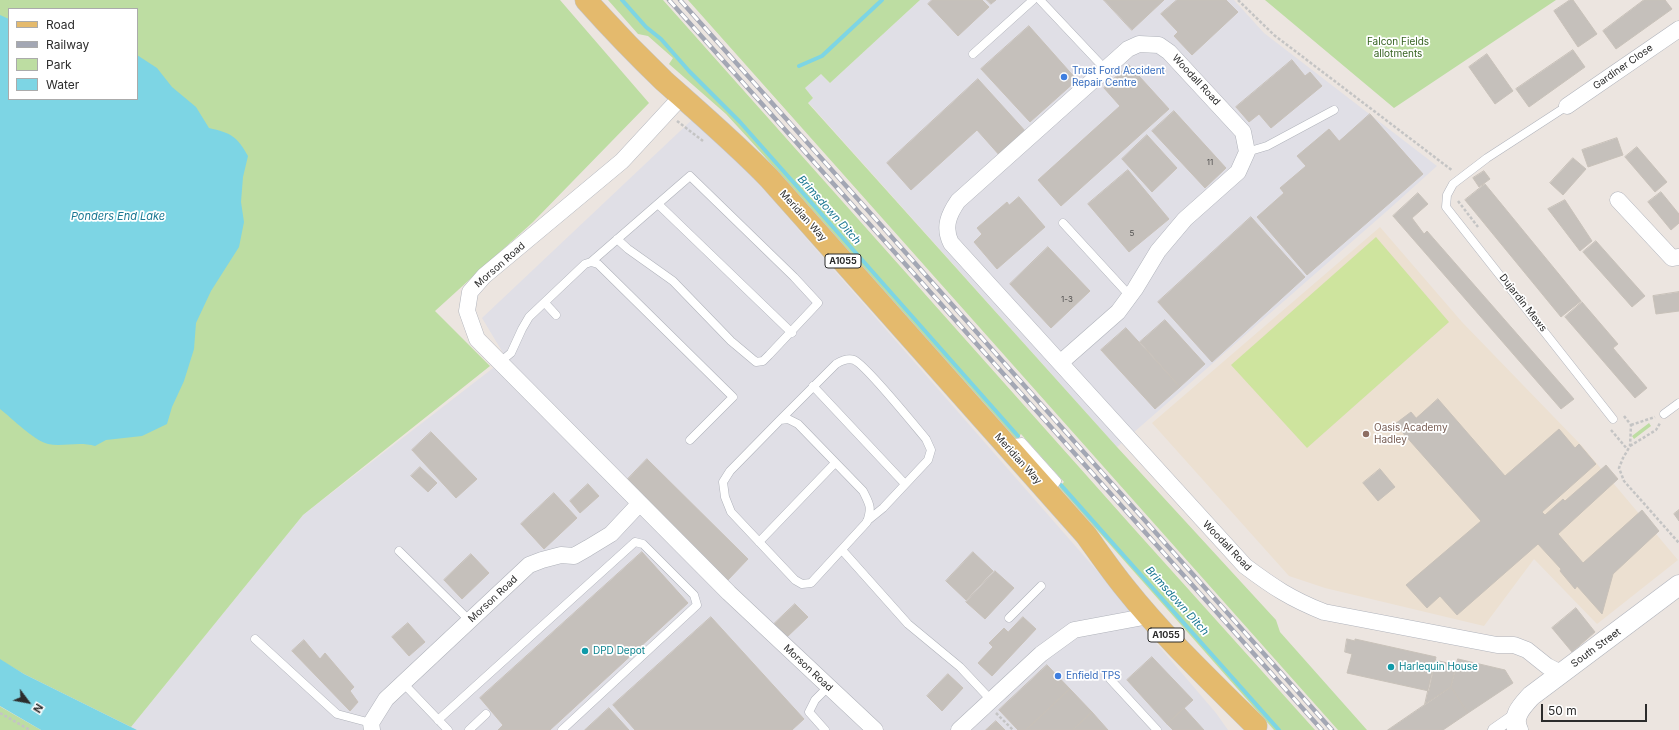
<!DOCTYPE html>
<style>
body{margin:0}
#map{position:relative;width:1679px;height:730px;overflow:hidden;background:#ece5e0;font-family:Inter,sans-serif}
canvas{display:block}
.legend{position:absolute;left:8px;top:8px;width:130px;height:92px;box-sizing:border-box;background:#fff;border:1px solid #ababab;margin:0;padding:5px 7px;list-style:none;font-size:12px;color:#2c2c2c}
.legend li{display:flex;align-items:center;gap:8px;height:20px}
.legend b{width:20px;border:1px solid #ababab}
.north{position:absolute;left:8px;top:682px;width:40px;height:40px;-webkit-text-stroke:3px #fff;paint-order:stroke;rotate:122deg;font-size:11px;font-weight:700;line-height:16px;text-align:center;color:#2c2c2c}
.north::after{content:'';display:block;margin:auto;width:14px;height:18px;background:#2c2c2c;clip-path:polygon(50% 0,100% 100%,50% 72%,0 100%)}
.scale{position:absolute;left:1541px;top:704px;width:106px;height:18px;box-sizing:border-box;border:2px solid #2c2c2c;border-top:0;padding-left:5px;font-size:12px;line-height:14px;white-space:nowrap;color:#2c2c2c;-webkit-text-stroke:3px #fff;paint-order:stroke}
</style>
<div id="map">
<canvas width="1679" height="730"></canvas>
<ul class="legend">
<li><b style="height:5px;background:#e4ba6d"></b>Road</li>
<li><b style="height:5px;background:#a3a7b4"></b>Railway</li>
<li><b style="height:11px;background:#bddda2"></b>Park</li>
<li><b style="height:11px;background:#7dd5e4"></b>Water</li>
</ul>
<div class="north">N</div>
<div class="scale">50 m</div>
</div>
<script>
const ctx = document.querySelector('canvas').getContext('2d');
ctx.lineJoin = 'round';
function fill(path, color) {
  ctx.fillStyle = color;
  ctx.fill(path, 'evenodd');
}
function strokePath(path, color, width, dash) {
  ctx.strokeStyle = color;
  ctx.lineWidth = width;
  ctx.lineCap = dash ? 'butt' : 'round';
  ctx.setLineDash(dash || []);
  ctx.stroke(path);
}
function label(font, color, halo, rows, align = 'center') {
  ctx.font = font + ' Inter,sans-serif';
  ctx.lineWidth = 3.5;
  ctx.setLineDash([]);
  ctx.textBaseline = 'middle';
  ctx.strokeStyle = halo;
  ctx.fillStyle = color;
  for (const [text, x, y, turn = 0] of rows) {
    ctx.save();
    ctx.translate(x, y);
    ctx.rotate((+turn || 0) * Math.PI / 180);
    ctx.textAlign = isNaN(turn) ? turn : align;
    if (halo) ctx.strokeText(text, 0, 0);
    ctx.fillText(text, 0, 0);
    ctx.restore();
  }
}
fill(new Path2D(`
 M920,0H1234L1264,33L1437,166L1387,211L1117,447L808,102L813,98L805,88L821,74L830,83Z
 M696,116L756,181L1120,597L1151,637L1216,713L1228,730H137L131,727L303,515L506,358L482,318Z`), '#e0dfe6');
fill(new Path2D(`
 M1380,227L1462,322L1582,446L1678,560L1597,624L1534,559L1484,626L1325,588L1289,576L1152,423Z`), '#ece0d1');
fill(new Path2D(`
 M0,0H560L649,103L533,222L435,311L490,366L303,515L131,727L24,674L0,660ZM9,9H137V99H9Z
 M608,0H663L1136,531L1315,730H1274L1059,487L1064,482L1021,434L1016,439L749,139L726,114L669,64L673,58L648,36L638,34Z
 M688,0H920L830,83L821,74L805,88L813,98L808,103L1117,447L1276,620L1280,632L1367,730H1338Z
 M1265,0H1556L1394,108Z
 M1649,423L1651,426L1634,439L1632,436Z
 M0,706L1,707L41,730H0Z`), '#bddda2');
fill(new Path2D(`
 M1376,237L1449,322L1307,448L1231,365Z`), '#cee49e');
fill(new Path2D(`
 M0,15L9,19V99H137V55L157,68L172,87L196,107L209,128C231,133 237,136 248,156L243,177L241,202L244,222L239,247L211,291L196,323L194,349L184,381L172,407L167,424L142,436L106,440L95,446C79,441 63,447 48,444C33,440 13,419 0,409Z
 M0,659L24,674L137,730H41L0,706Z`), '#7dd5e4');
strokePath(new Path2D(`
 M622,0L646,27L661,39L689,71L740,122L1018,436
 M799,66L822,56L882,0
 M1061,485L1279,730`), '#7dd5e4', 4);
const building = new Path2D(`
 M932,0H982L989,7L958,36L928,4Z
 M987,0H996L991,4Z
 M1104,0H1164L1132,30Z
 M1177,0H1226L1238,12L1192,55L1174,36L1178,32L1161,14Z
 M1570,0H1573L1597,34L1578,47L1554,11Z
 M1644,0H1665L1672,9L1616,49L1603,31Z
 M1029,26L1077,80L1030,122L981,69Z
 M1573,50L1585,67L1529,107L1516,89Z
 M1487,54L1513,91L1495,104L1469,67Z
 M1292,60L1305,76L1310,72L1322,86L1271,128L1259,114L1249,122L1236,107Z
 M1129,65L1169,109L1061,206L1038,180L1120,106L1104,88Z
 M978,79L1027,133L1001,157L977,130L911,190L887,163Z
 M1174,111L1226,168L1205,188L1152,131Z
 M1370,114L1423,174L1307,275L1257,217L1284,193L1280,188L1306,166L1297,156L1329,129L1339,141Z
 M1147,135L1177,168L1152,192L1122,159Z
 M1617,138L1623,155L1588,167L1582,150Z
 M1637,147L1667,182L1655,192L1625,157Z
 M1573,158L1586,169L1563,195L1550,183Z
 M1128,170L1169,219L1129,252L1088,204Z
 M1484,171L1490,179L1479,187L1473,178Z
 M1485,184L1581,301L1561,317L1465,200Z
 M1661,192L1679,214V223L1671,230L1648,202Z
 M1418,193L1428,204L1412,218L1424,234L1427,231L1574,399L1561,409L1393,216Z
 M1019,197L1045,227L997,269L974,242L982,234L977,228L1007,202L1009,205Z
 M1565,200L1592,241L1580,251L1548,209Z
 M1251,217L1305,277L1212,362L1158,302Z
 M1596,241L1645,296L1632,307L1583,252Z
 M1048,247L1090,291L1051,328L1010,284Z
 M1679,292V311L1656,314L1653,296Z
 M1582,302L1618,344L1613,348L1647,388L1635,398L1565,317Z
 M1165,320L1205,364L1180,387L1140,342Z
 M1126,328L1180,387L1155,409L1101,350Z
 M1438,399L1505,476L1559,429L1575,448L1579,444L1596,464L1542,512L1545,515L1563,499L1565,501L1606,465L1618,479L1558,534L1583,563L1642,510L1659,531L1613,574L1602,614L1577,586L1575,589L1560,571L1561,569L1538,544L1457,615L1440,596L1427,608L1406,585L1481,521L1395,424L1411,412L1416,418Z
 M431,432L477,479L456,498L412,450Z
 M647,459L748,559L727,581L626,481Z
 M420,467L437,483L428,492L411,476Z
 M1380,469L1395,487L1378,501L1363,483Z
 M588,484L599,496L580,513L570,501Z
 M554,493L577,518L544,549L521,524Z
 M1679,510V521L1674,514Z
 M642,552L688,603L550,730H498L503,725L480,698Z
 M973,552L993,571L966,600L946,581Z
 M471,554L489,573L462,599L444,580Z
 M995,571L1014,588L985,619L966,602Z
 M795,604L808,617L787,637L774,624Z
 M1576,608L1595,632L1572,652L1552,628Z
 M711,617L804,719L792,730H635L613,705Z
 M1023,617L1036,629L992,676L978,663L993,647L989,643L1004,628L1008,632Z
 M408,623L425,642L409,656L392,637Z
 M1347,639L1355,641V639L1436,657L1429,691L1347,673L1352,654L1345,652Z
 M304,640L320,659L325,653L354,687L350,691L358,702L350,711L292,651Z
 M1152,657L1193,700L1167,724L1127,680Z
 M1458,659L1505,670L1513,683L1468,713L1451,687Z
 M1435,660L1456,665L1451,687L1425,704Z
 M1047,665L1070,689L1026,730H1018L999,710Z
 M948,674L963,688L942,711L927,696Z
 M1451,687L1468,713L1443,730H1388Z
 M1070,689L1092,712L1073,730H1026Z
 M609,708L629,730H585Z
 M1184,708L1204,730H1173L1167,724Z
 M1092,712L1108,730H1073Z
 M996,721L1005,730H986Z`);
fill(building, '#c5c0bb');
strokePath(building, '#c8c1b9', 1);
const service = new Path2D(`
 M1040,0L1105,69
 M973,54L1033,0
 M1567,106L1487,158L1453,184L1447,195L1446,207L1613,419
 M1247,152L1267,146L1334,110
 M658,204L792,333
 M1063,223L1130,296
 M591,262L690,176L794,277L818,303L769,355L763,361L756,362L731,341L673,281L628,249L617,239
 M545,303L556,315
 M500,362L511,353L522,329L529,317L585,264L591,262L598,264L733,397L690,440
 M813,386L905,484
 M1664,414L1679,403
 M788,419L798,424L863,491C870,505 872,507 867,522L811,583L802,584L795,580L731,512L725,497L723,482L730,471L780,420Z
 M780,420L836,364C841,361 848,358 854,360C865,364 915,426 926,439L931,450L928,460L883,508L867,521
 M1008,444L1022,442L1057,481L1049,493
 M759,542L835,463
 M842,550L908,624L960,667L991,700
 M399,551L470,621
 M1009,618L1041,586
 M255,639L337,714L371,723
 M1110,679L1157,730
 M403,683L448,730
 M438,720L635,542L643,544L694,595L697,605L562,730
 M469,730L486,714
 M825,730L809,712L815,700L828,687`);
const pedestrian = new Path2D(`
 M1494,730L1517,714`);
const minor = new Path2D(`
 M682,96L622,161L484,276L470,292L467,311L477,339L729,593L875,730
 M1567,106L1679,29
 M1618,200L1672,258L1679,257
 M1060,363L1118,312L1135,289L1158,251L1185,219L1238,172L1247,152L1243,132L1169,52L1159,45L1139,44L1128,49L958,201C949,214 943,227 951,243L1245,566C1273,587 1291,599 1324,612L1497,645H1514L1527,650L1547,666L1561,673
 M372,730L371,723L386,699L529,565L542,560L561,555L574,556L588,548L611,534L640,503
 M959,730L1041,654L1074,630L1149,616`);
const tertiary = new Path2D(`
 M1518,730C1511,717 1522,706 1531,696L1679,585`);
const primary = new Path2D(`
 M586,0C611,28 637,55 664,81C700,113 736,144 769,178L1086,535C1099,553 1112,572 1126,589C1165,638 1212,682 1256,726`);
strokePath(service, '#b0b3bb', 9);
strokePath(pedestrian, '#b0b3bb', 13);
strokePath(minor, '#b0b3bb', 17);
strokePath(tertiary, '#b0b3bb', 21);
strokePath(primary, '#c4c4c4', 23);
strokePath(new Path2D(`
 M1238,0L1274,35L1453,171
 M677,121L703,141
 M1458,201L1478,227
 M1624,416L1631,425L1630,446L1623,458L1619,468L1624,481L1679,543
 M1631,425L1655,417
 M1611,430L1628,450
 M1630,446L1656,430L1660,423
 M0,713L30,730
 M996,713L1013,730`), '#c4c4c4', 2.5, [3, 2]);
strokePath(service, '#fff', 8);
strokePath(pedestrian, '#fff', 12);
strokePath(minor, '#fff', 16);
strokePath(tertiary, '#fff', 20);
strokePath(primary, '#e4ba6d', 22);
const rail = new Path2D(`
 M669,0L1322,730
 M680,0L1332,730`);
strokePath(rail, '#a3a7b4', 4.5);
strokePath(rail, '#fff', 3, [9]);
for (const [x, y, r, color] of [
 [1064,77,4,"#3f7fe0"],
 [1366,434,4,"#8d6e63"],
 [585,651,4,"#0f9aa8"],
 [1391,667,4,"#0f9aa8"],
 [1058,676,4,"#3f7fe0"]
]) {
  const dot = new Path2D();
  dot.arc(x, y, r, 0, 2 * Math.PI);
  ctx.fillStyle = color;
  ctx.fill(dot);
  strokePath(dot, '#fff', 1.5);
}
label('8px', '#525150', null, [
 ["11",1210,163],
 ["5",1132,234],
 ["1-3",1067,300]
]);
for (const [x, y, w] of [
 [843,261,36],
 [1166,635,36]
]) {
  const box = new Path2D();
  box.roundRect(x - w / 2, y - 7, w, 14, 3);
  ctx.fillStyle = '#fff';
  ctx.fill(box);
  strokePath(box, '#2c2c2c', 1);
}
label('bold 9px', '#2c2c2c', null, [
 ["A1055",843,261],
 ["A1055",1166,635]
]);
label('10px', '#376322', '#fff', [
 ["Falcon Fields",1398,42],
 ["allotments",1398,54]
]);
label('10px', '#2c2c2c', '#fff', [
 ["Gardiner Close",1623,67,-35],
 ["Woodall Road",1196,80,47],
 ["Meridian Way",803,216,48],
 ["Morson Road",500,265,-41],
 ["Dujardin Mews",1523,303,52],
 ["Meridian Way",1018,459,48],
 ["Woodall Road",1227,546,46],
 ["Morson Road",493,599,-43],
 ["South Street",1596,648,-36],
 ["Morson Road",808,668,43]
]);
label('10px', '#366cbe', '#fff', [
 ["Trust Ford Accident",1072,71],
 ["Repair Centre",1072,83],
 ["Enfield TPS",1066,676]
], 'left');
label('10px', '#785e54', '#fff', [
 ["Oasis Academy",1374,428],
 ["Hadley",1374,440]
], 'left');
label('10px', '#0d838f', '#fff', [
 ["DPD Depot",593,651],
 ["Harlequin House",1399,667]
], 'left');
label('italic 11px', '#1a7792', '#fff', [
 ["Brimsdown Ditch",829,210,48],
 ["Ponders End Lake",118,217],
 ["Brimsdown Ditch",1177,601,48]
]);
</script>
